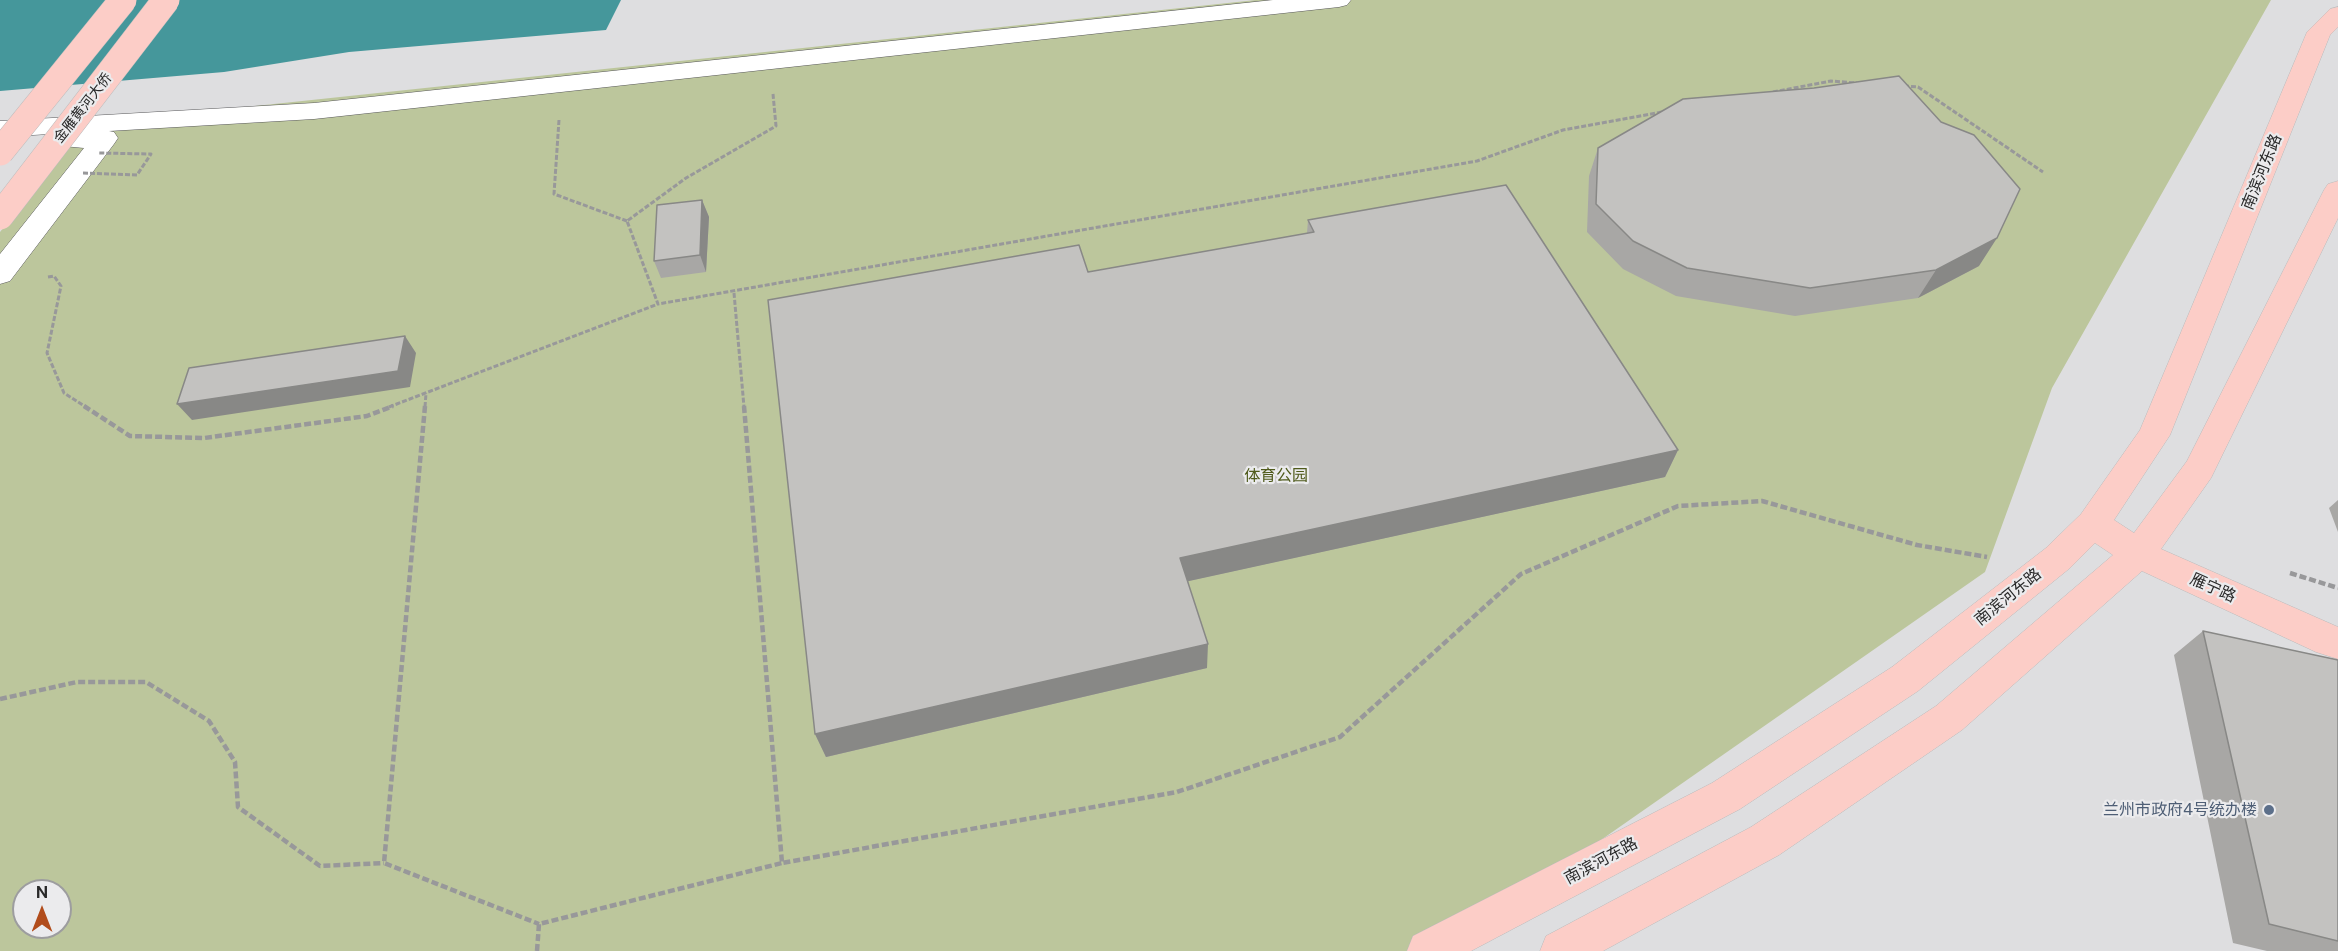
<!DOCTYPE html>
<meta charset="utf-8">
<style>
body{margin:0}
#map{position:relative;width:2338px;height:951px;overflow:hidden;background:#dedee0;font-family:"Public Sans",sans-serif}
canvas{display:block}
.north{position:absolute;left:12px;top:879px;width:60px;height:60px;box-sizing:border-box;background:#ebebed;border:2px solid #9d9d9f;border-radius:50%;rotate:0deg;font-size:16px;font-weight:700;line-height:24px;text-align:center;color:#292929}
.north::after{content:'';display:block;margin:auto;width:21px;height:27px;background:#b14c1b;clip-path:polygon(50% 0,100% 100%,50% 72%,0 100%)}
</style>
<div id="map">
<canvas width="2338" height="951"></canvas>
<div class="north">N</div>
</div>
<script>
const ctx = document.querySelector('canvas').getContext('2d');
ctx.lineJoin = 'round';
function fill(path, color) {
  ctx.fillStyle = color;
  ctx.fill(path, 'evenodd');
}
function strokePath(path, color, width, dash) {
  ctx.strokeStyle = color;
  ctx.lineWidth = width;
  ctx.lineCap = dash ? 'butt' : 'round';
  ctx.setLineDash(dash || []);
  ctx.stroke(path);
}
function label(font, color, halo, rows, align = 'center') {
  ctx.font = font + ' "Public Sans","Noto Sans SC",sans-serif';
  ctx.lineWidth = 4.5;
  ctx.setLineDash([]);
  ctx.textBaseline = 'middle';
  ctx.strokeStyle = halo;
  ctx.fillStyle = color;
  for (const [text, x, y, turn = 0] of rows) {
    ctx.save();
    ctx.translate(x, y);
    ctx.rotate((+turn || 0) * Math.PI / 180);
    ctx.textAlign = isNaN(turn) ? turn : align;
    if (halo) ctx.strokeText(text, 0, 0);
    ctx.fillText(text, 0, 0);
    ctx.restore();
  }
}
fill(new Path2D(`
 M1256,0H2271L2052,388L1985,572L1459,939L1415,951H0V232L85,124ZM24,891H60V927H24Z`), '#bcc69c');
fill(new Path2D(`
 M0,0H621L606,30L349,52L224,72L0,91Z`), '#45979b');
const minor = new Path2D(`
 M1273,0H1351L1347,5L1339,7L314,119L109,131L114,132L118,138L114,144L10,281L0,284V254L84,148L63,146L59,140L66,133L0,137V121L314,103Z`);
const major = new Path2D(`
 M2338,7V27L2330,35L2170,435L2114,520L2134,533L2187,461L2324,190L2328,184L2338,181V218L2211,478L2161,549L2338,627V659L2316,652L2142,571L1962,730L1779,855L1603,951H1540L1546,936L1751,827L1936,706L2113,555L2095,543L2070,568L1918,691L1740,809L1471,951H1407L1413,936L1712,783L1892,667L2046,548L2081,514L2140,430L2307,32L2330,9Z`);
strokePath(minor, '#59595b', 1);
strokePath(major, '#bbb', 1);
strokePath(new Path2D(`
 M1904,86L1918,87L2043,172
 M1773,92L1831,81L1857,83
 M773,94L776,126L686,178L627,221L658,304L1477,161L1563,130L1662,112
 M559,120L554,194L627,221
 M48,277L54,276L61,286L47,353L64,393L86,407
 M734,293L744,407
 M389,407L658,304
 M425,407L426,393`), '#98989a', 3, [5, 2]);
strokePath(new Path2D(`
 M84,406L130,436L204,438L367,416L393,406
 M425,406L384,863L539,924
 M744,406L782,863L1177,792L1340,737L1521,574L1678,506L1762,501L1917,545L1987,557
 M2290,573L2338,588
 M0,699L77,682H146L209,721L235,762L238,807L320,866L384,863
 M537,951L539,924L782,863`), '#98989a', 4.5, [7, 3]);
fill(minor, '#fff');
fill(major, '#fccdc7');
const majorBridge = new Path2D(`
 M0,152L123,0
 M0,216L166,0`);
strokePath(majorBridge, '#bbb', 28, []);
strokePath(new Path2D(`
 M83,173L137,175L151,154L99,153`), '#98989a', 3, [5, 2]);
strokePath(majorBridge, '#fccdc7', 27);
fill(new Path2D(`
 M1598,148L1979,266L1918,298L1795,316L1676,296L1623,269L1587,232L1589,176Z
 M702,200L709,217L706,272L661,278L654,261Z
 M1308,220L1678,450L1665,477L1188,581L1207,668L826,757L815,734L1307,233Z
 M2338,500V532L2329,508Z
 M2203,631L2338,660V951H2267L2233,943L2174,655Z`), '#a8a7a5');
fill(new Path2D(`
 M702,200L709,217L706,272L700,255Z
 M1997,238L1979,266L1918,298L1936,270Z
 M405,336L416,353L410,387L192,420L177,404Z
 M1678,450L1665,477L1180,583V558Z
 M1208,644L1207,668L826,757L815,734Z`), '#888886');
const building = new Path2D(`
 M1899,76L1941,122L1974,135L2020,189L1997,238L1936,270L1810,288L1687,268L1633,241L1596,204L1598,148L1683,99L1814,88Z
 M1506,185L1678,450L1180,558L1208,644L815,734L768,300L1079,245L1088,272L1314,232L1308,220Z
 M702,200L700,255L654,261L657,205Z
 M405,336L398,371L177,404L189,368Z
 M2203,631L2338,660V941L2269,924Z`);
fill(building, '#c3c2c0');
strokePath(building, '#888886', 1.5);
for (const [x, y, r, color] of [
 [2269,810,6,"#5c6f8a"]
]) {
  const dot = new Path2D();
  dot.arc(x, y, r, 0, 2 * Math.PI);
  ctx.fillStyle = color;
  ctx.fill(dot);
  strokePath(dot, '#ebebed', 2);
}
label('14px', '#292929', '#ebebed', [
 ["金雁黄河大侨",83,108,-52]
]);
label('16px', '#292929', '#ebebed', [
 ["南滨河东路",2262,172,-68],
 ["雁宁路",2213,588,24],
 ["南滨河东路",2008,597,-39],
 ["南滨河东路",1601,861,-28]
]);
label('16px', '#4f5a1b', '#ebebed', [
 ["体育公园",1276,476]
]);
label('16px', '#4e5e75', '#ebebed', [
 ["兰州市政府4号统办楼",2257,810]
], 'right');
</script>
